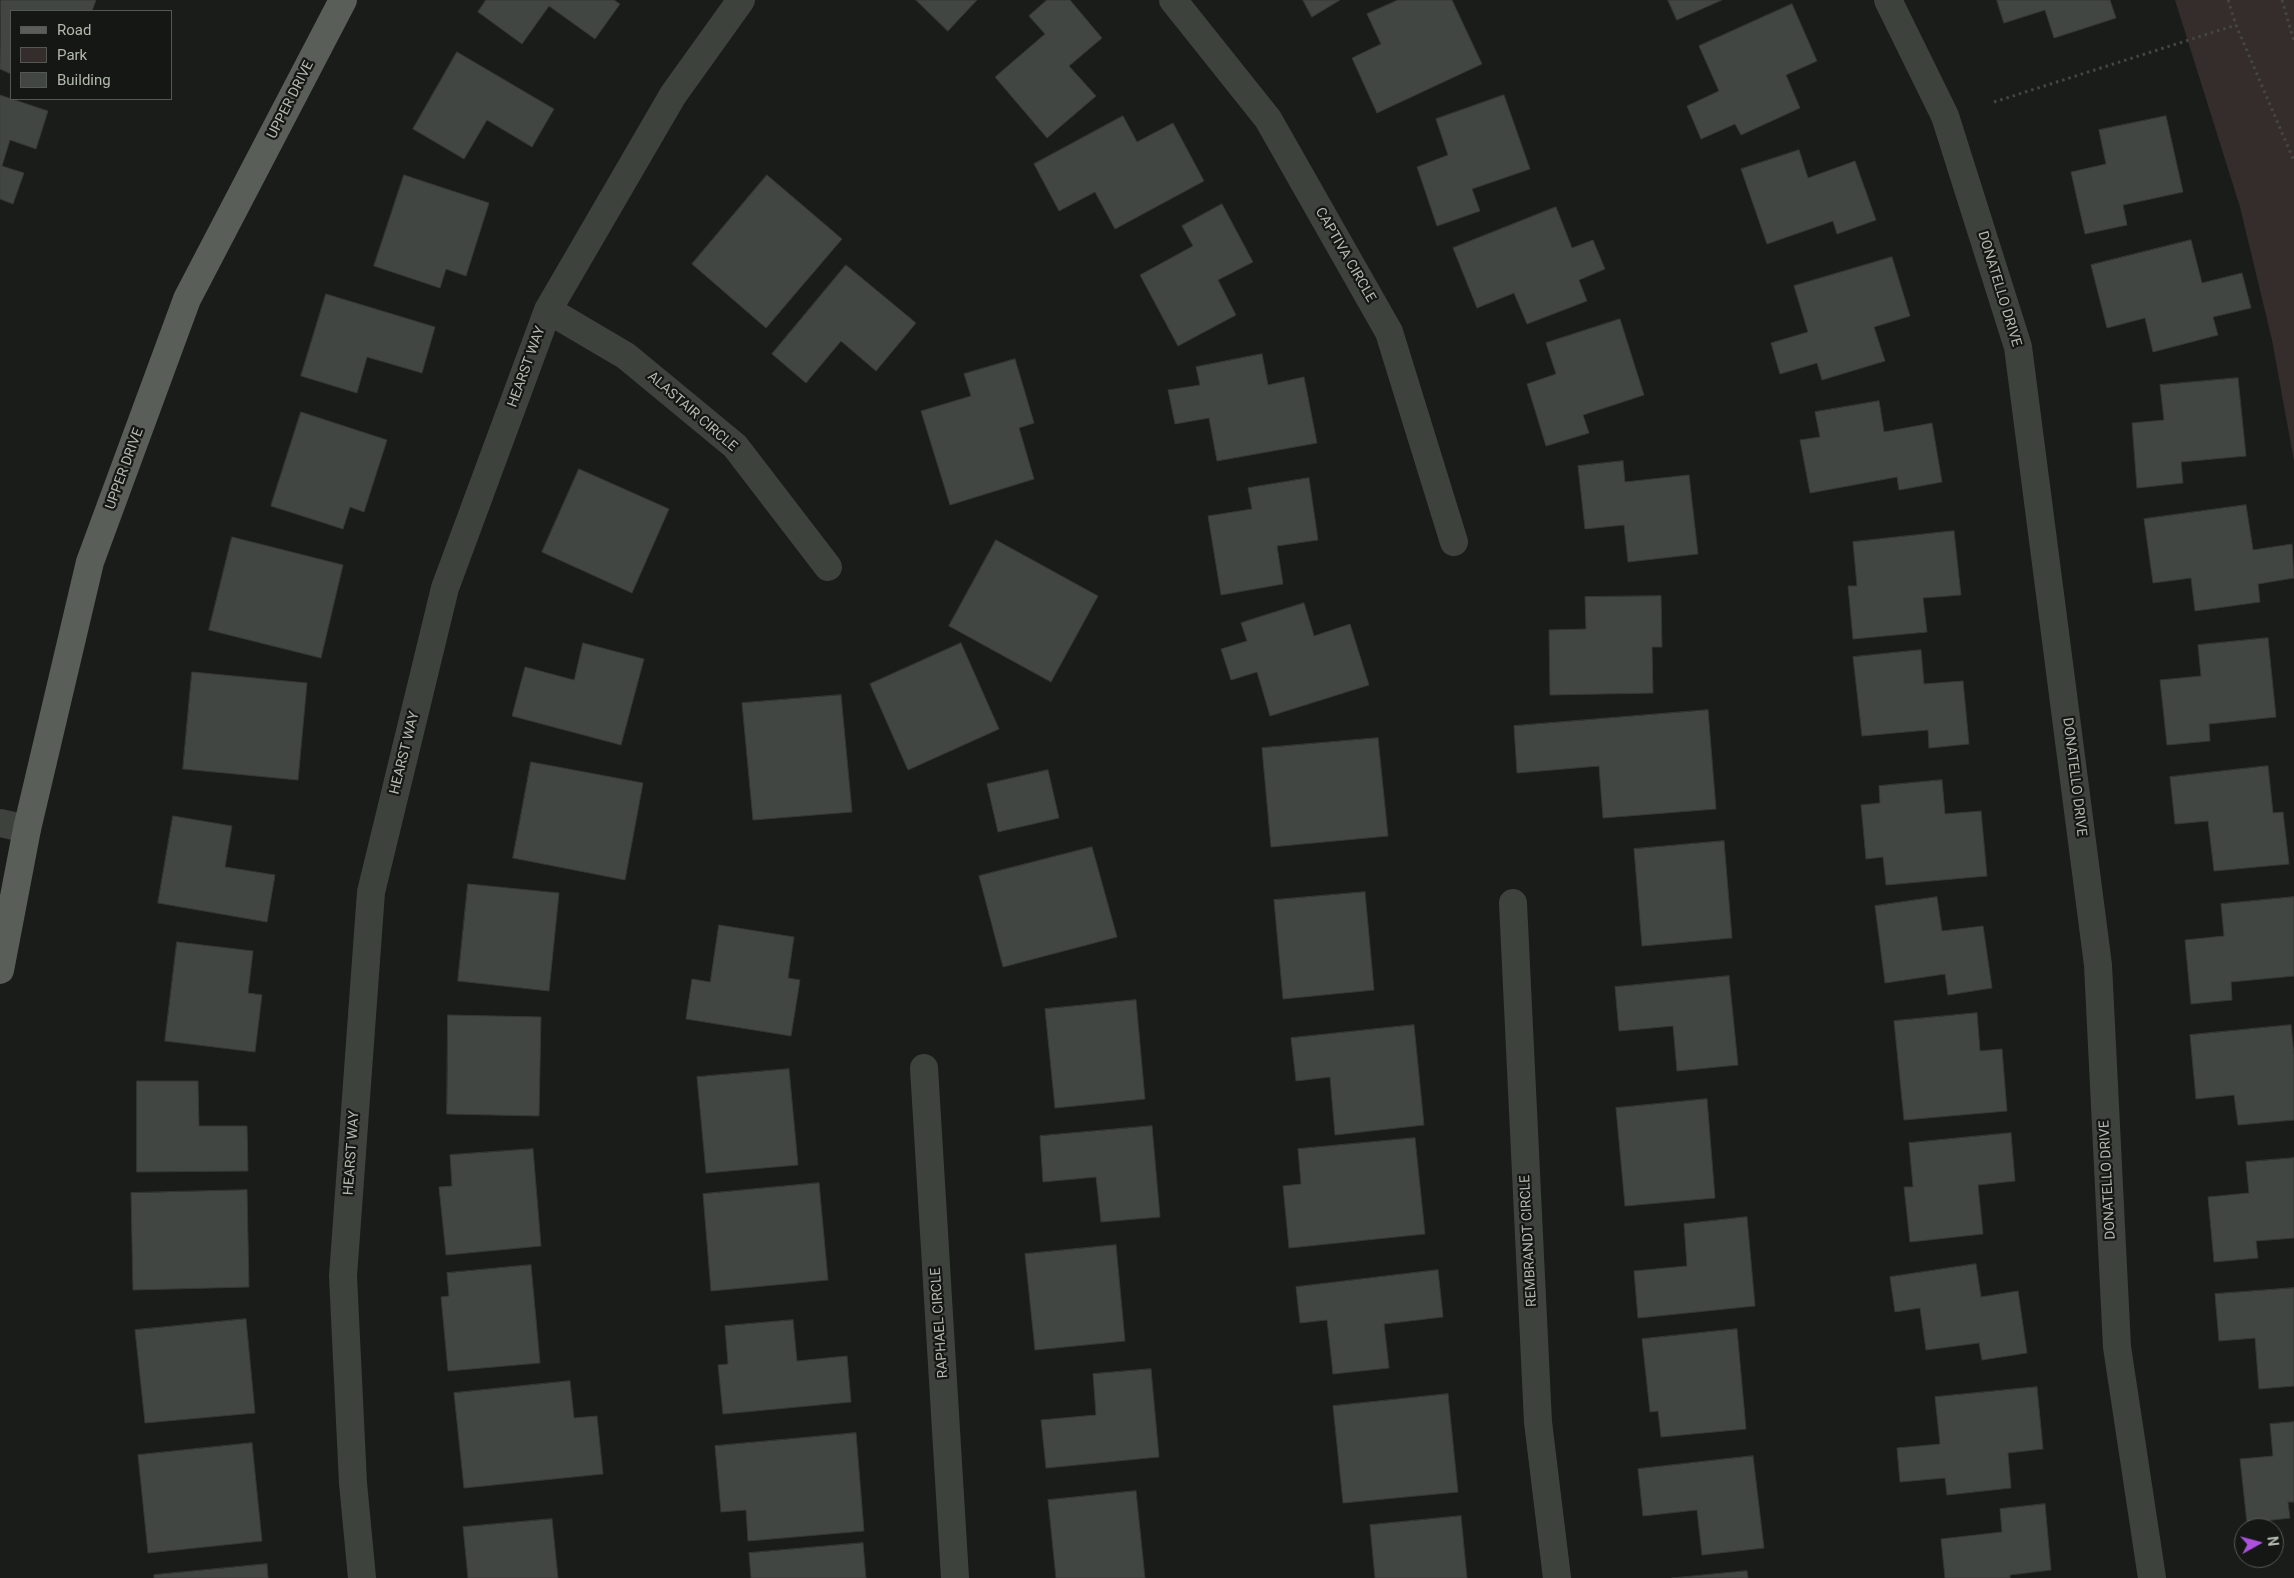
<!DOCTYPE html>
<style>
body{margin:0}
#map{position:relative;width:2294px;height:1578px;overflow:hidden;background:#1a1c1a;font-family:Roboto,sans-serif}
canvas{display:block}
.legend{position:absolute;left:10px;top:10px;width:162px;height:90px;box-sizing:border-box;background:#151715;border:1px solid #545852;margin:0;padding:6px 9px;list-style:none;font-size:15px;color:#b2baae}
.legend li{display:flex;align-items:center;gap:10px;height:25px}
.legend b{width:25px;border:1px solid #545852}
.north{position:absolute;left:2234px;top:1518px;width:50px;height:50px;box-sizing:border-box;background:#151715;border:1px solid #545852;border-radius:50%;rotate:83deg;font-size:14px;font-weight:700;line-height:20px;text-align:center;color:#b2baae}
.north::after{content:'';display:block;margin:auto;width:18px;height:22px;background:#ad50dd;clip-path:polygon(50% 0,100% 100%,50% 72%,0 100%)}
</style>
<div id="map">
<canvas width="2294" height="1578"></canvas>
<ul class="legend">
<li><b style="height:6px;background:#595f58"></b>Road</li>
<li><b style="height:14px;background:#352d2c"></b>Park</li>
<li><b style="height:14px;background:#424642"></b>Building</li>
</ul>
<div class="north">N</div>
</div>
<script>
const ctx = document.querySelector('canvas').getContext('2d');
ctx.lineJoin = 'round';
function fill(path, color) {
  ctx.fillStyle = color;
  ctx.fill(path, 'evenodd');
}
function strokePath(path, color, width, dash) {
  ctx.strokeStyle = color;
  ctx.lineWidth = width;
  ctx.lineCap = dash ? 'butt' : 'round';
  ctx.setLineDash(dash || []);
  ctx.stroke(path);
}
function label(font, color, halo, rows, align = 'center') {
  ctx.font = font + ' Roboto,sans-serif';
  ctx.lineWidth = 4.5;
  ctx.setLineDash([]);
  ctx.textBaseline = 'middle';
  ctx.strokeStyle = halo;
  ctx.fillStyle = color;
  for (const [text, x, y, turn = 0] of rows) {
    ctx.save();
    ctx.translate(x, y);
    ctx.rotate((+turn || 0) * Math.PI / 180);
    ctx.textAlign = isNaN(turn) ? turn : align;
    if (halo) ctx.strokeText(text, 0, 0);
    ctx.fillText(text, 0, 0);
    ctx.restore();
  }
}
fill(new Path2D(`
 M2175,0H2294V461L2272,340L2240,207Z`), '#352d2c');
const building = new Path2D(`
 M1,0H96L92,11H11V74L0,69Z
 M486,0H614L620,4L595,39L549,6L522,44L478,12Z
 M916,0H977L948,31Z
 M1047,0H1070L1102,38L1069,66L1096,96L1047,138L995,77L1045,34L1029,16Z
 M1303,0H1340L1312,17Z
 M1398,0H1452L1482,64L1377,113L1352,58L1381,44L1367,14Z
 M1668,0H1722L1677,20Z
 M1997,0H2110L2116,18L2054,38L2045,10L2004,23Z
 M1792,4L1817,61L1786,75L1800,108L1741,135L1735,124L1701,139L1687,106L1719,91L1699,46Z
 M457,52L554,109L532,147L487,120L464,159L413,129Z
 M0,95L48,111L36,149L10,140L2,166L24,173L13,204L0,199Z
 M1504,95L1530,169L1472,189L1480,211L1437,226L1417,167L1448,155L1436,119Z
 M1123,116L1137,142L1173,123L1204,181L1115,229L1095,192L1059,211L1034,164Z
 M2166,116L2183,192L2123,205L2127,225L2085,234L2071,172L2106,164L2099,130Z
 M1799,150L1808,178L1855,161L1876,220L1837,234L1833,221L1767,244L1741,169Z
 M404,175L489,203L466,276L446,269L440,288L374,266Z
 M767,175L842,239L766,328L692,264Z
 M1222,204L1253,262L1218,280L1236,315L1178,346L1140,275L1193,246L1182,226Z
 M1556,207L1572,248L1593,240L1605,269L1579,280L1587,301L1527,324L1514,293L1477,308L1453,248Z
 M2191,240L2202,283L2242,273L2251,308L2213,317L2218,335L2153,352L2145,318L2107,328L2091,265Z
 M1892,257L1910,316L1874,327L1885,361L1822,380L1817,363L1780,374L1771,343L1808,332L1794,286Z
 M846,265L916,323L876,371L841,341L806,383L772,354Z
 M326,294L435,327L422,373L367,357L357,393L301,376Z
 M1620,319L1644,395L1583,415L1589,433L1546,446L1527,384L1556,374L1546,343Z
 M1262,354L1268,385L1304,377L1317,443L1217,461L1209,418L1175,424L1168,390L1200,385L1196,367Z
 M1015,359L1034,423L1019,428L1034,479L950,505L921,411L971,396L964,374Z
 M2238,378L2246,456L2181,462L2183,483L2137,488L2132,423L2164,420L2160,385Z
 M1879,401L1884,432L1932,423L1942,482L1899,490L1897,477L1810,493L1800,440L1820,437L1815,412Z
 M301,412L387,440L364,512L350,507L343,529L271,506Z
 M1623,461L1625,482L1689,475L1698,554L1628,562L1624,525L1585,529L1578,466Z
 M579,469L669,509L632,593L542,552Z
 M1309,478L1318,540L1277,546L1283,584L1221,595L1208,516L1252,509L1248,488Z
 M2246,505L2253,550L2292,544L2294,578L2258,584L2260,602L2195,611L2191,578L2153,583L2144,519Z
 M1954,531L1961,595L1923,598L1927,632L1853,639L1848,586H1857L1853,542Z
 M232,537L343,565L321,658L209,630Z
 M996,540L1098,596L1051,682L949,626Z
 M1661,596L1662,647H1652L1653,693L1550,695L1549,630L1586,629L1585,597Z
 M1304,603L1314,636L1350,624L1369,685L1270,716L1257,672L1231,680L1221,649L1247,641L1241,623Z
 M2268,638L2276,717L2209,724L2210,741L2167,745L2160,680L2201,676L2198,645Z
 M583,643L644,659L621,745L512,716L525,667L574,680Z
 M961,643L999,729L908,770L870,684Z
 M1921,650L1924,684L1963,681L1969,744L1929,748L1928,730L1862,736L1853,657Z
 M192,672L307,683L298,780L183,769Z
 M841,695L852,812L753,820L742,703Z
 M1708,710L1716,809L1603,818L1599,766L1517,773L1514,726Z
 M1378,738L1388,836L1271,847L1262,748Z
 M531,762L643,783L625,880L513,858Z
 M2268,766L2273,813L2283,812L2289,864L2214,871L2208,821L2175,824L2170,777Z
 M1048,770L1059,818L998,832L987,784Z
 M1942,780L1945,814L1981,811L1987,876L1886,885L1883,857L1866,859L1861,805L1880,803L1879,786Z
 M173,816L232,826L225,867L275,875L267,922L158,903Z
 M1724,841L1732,938L1642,946L1634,849Z
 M1092,847L1117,937L1003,967L979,876Z
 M468,884L559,893L549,991L458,981Z
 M1365,892L1374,990L1283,999L1274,900Z
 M1937,897L1942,931L1983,926L1992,988L1948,995L1945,974L1885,983L1875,906Z
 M2294,897V976L2231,982L2232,1000L2191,1004L2185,940L2224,936L2221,904Z
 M719,925L794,937L788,978L800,980L791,1036L686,1019L692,979L710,982Z
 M177,942L253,951L248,993L262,995L255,1052L165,1041Z
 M1729,976L1738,1065L1677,1071L1673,1026L1619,1031L1615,987Z
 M1136,1000L1145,1099L1055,1108L1045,1009Z
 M1977,1013L1980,1051L2002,1049L2007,1111L1904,1120L1894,1021Z
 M448,1015L541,1017L539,1116L447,1114Z
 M1414,1025L1424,1125L1335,1135L1330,1077L1296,1081L1291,1038Z
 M2291,1025L2294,1055V1120L2238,1125L2234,1095L2196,1099L2190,1035Z
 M789,1069L798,1165L706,1173L697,1077Z
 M137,1081H198L199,1126H247L248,1171L137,1172Z
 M1707,1099L1715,1198L1625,1206L1616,1108Z
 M1152,1126L1160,1217L1101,1222L1096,1177L1043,1182L1040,1136Z
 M2011,1133L2015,1181L1978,1185L1983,1234L1910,1242L1904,1187H1913L1909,1143Z
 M1415,1138L1425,1234L1289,1248L1283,1186L1301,1184L1298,1149Z
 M533,1149L541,1246L446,1255L439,1187L452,1186L450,1155Z
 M2294,1158V1238L2256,1241L2258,1258L2214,1262L2208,1197L2249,1193L2246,1162Z
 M819,1183L828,1280L711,1291L703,1194Z
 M247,1190L249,1287L133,1290L131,1193Z
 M1747,1217L1755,1306L1638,1318L1634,1271L1687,1266L1684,1224Z
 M1116,1245L1125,1341L1035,1350L1025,1254Z
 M1976,1264L1981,1297L2018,1291L2027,1353L1982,1360L1979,1343L1926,1350L1920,1308L1895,1312L1890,1277Z
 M531,1265L540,1363L448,1371L441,1297L449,1296L447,1273Z
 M1438,1270L1443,1317L1384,1324L1389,1368L1333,1374L1327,1320L1300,1323L1296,1287Z
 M2294,1288V1386L2259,1389L2255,1338L2219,1341L2215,1294Z
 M246,1319L255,1413L145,1423L135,1330Z
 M793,1320L797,1361L847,1356L851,1402L723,1414L718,1365L728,1364L725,1326Z
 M1737,1329L1746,1429L1661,1437L1658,1411L1650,1412L1642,1339Z
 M1151,1369L1159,1457L1046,1468L1041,1420L1096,1415L1093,1374Z
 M570,1381L574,1418L597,1416L603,1474L464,1488L454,1393Z
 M2037,1387L2043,1449L2008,1453L2011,1488L1947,1495L1945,1478L1900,1482L1897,1448L1940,1444L1935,1397Z
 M1448,1394L1458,1492L1343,1503L1333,1406Z
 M2294,1422V1502H2288L2290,1518L2247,1523L2240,1459L2273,1456L2270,1424Z
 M856,1433L864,1531L748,1541L746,1510L721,1512L715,1446Z
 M252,1443L262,1541L148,1553L138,1455Z
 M1753,1456L1764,1548L1702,1555L1697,1510L1643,1516L1638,1469Z
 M1136,1491L1145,1578H1056L1048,1500Z
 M2045,1504L2051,1570L2010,1575V1578H1945L1941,1539L2002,1532L2000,1509Z
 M1461,1516L1467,1578H1375L1370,1525Z
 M552,1519L558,1578H468L463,1527Z
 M863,1543L866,1578H751L749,1553Z
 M267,1564L268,1578H154V1575Z
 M1747,1571L1748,1578H1672Z`);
fill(building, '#424642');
strokePath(building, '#343734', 1);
strokePath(new Path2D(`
 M2228,0L2236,25L2294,161
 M2282,0L2294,41
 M1994,102L2236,25`), '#434741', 3, [2.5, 4]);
strokePath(new Path2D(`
 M1173,0L1268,119L1389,332L1454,542
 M1888,0L1945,116L2018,347L2098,965L2117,1347L2152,1578
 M548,310L626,356L735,446L828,567
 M0,823L27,829
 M1513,903L1538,1422L1557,1578
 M924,1068L955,1578
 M362,1578L353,1483L343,1276L371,892L445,588L548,310L673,95L741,0`), '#3e423d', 28);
strokePath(new Path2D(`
 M0,970L27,829L90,562L187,299L343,0`), '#595f58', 28);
label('14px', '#b2baae', '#151715', [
 ["UPPER DRIVE",291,100,-63],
 ["CAPTIVA CIRCLE",1345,255,60],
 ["DONATELLO DRIVE",1999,289,73],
 ["HEARST WAY",527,367,-70],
 ["ALASTAIR CIRCLE",692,412,41],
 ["UPPER DRIVE",125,469,-70],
 ["HEARST WAY",405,753,-76],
 ["DONATELLO DRIVE",2074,777,83],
 ["HEARST WAY",352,1153,-86],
 ["DONATELLO DRIVE",2108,1180,-93],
 ["REMBRANDT CIRCLE",1529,1241,-93],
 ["RAPHAEL CIRCLE",940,1323,-94]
]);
</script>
